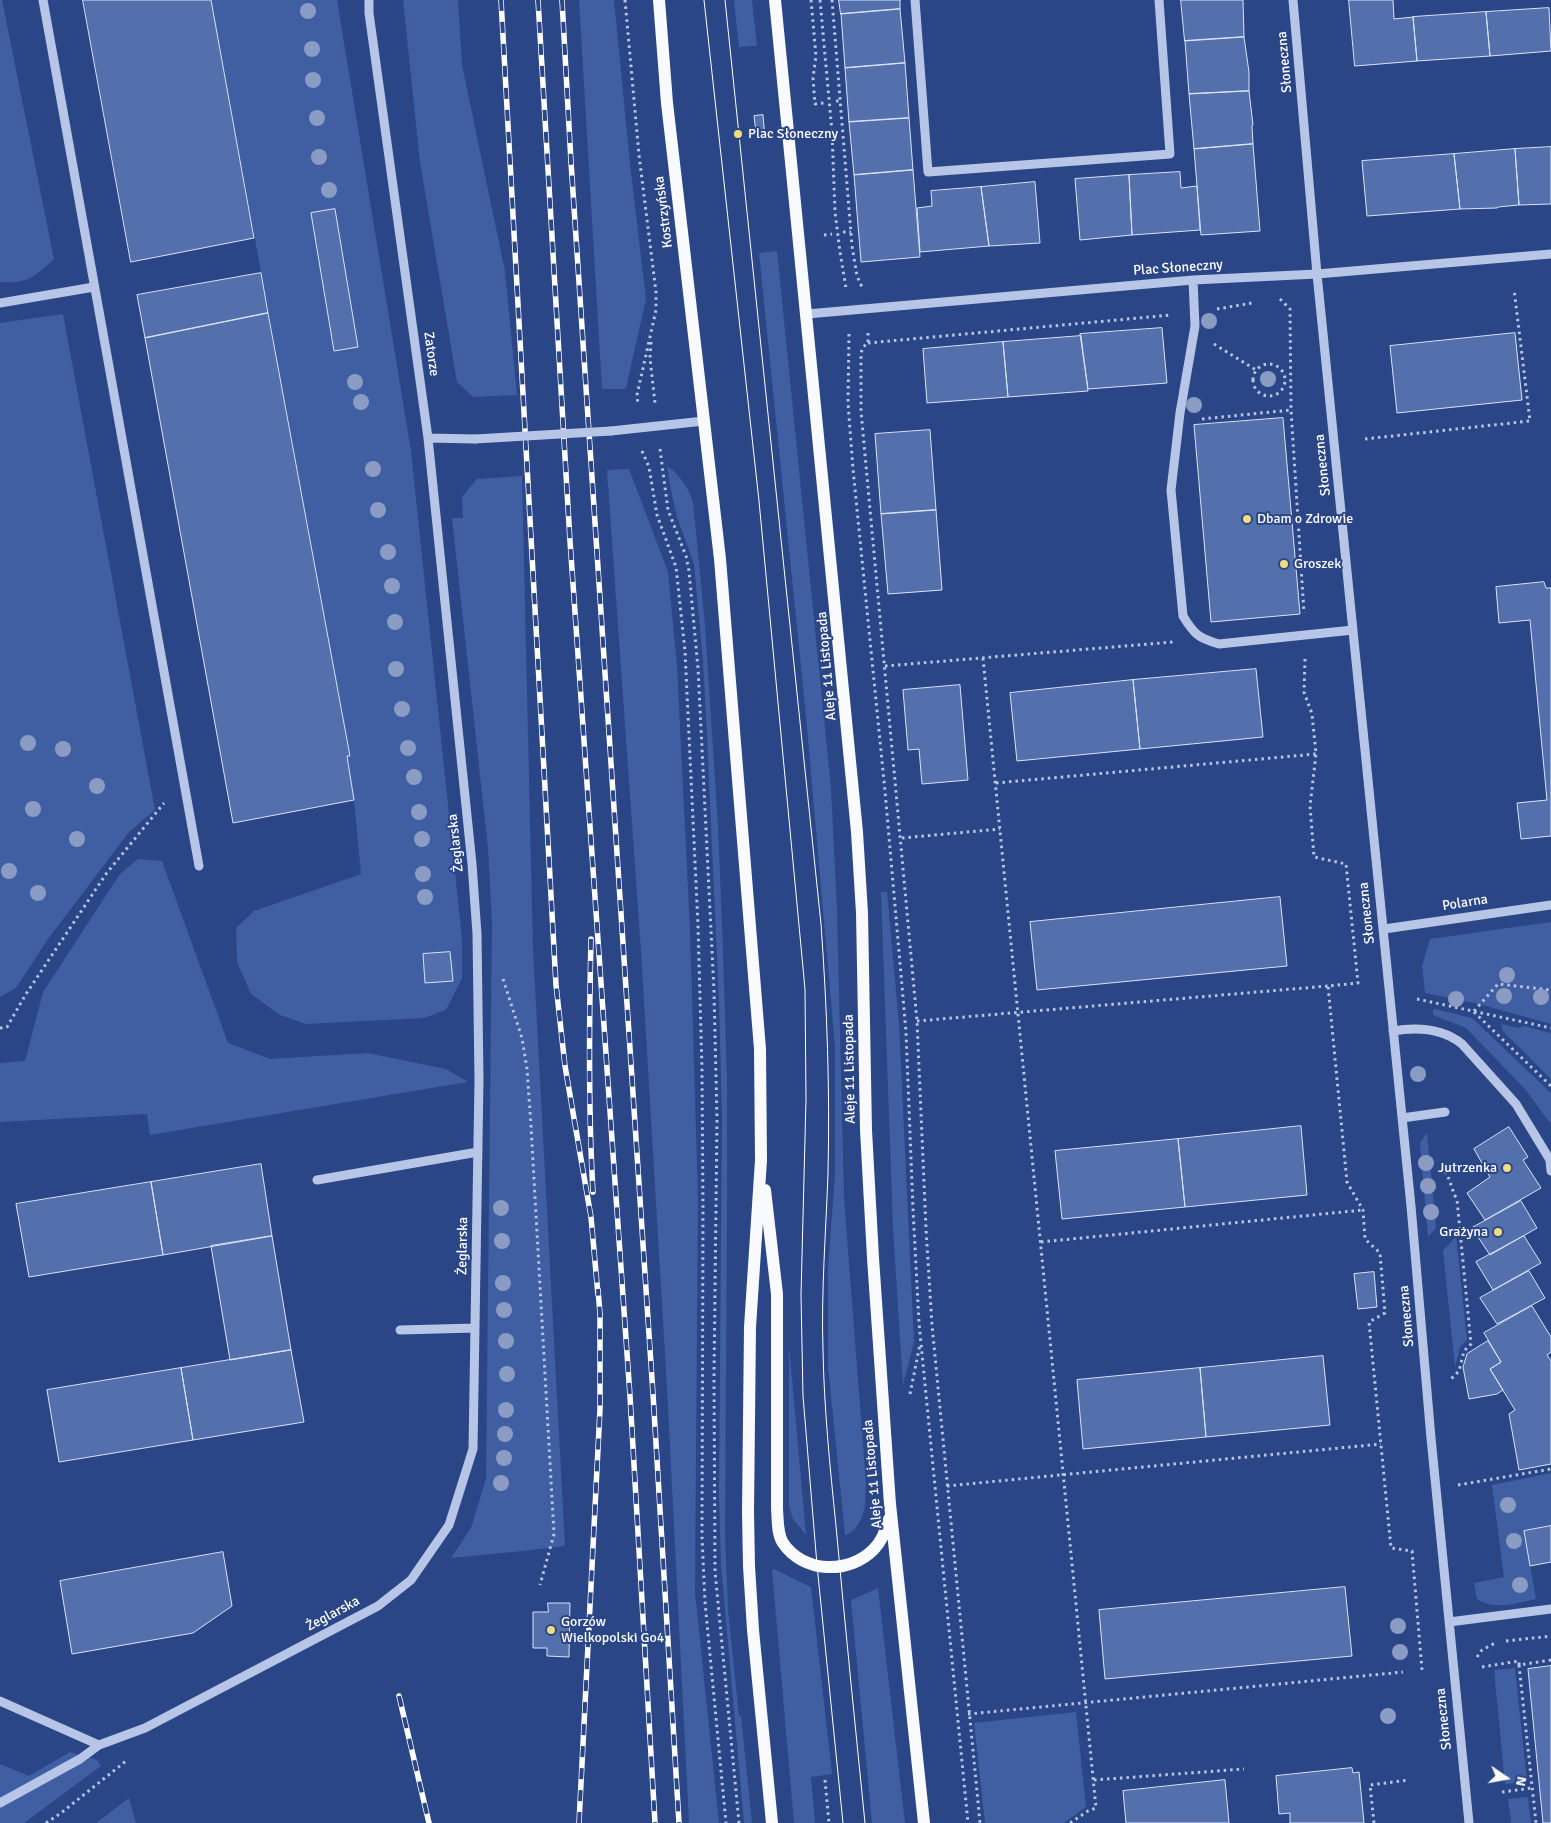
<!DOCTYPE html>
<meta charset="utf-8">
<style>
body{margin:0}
#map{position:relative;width:1551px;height:1823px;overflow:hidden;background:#2b4686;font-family:Signika,sans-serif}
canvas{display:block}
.north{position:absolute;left:1481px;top:1753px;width:50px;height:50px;-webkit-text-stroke:4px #2b4686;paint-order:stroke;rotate:102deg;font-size:14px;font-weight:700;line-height:20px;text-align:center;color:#fff}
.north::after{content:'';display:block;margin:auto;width:18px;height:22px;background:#fff;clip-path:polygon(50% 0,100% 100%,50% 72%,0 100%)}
</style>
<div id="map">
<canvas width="1551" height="1823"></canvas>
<div class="north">N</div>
</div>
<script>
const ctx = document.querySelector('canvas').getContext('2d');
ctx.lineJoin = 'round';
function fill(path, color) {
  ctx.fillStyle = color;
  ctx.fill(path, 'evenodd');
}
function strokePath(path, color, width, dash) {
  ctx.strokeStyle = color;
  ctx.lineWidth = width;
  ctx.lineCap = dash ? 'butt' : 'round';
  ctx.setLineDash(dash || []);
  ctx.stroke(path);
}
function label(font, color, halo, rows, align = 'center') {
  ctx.font = font + ' Signika,sans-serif';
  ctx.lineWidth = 4;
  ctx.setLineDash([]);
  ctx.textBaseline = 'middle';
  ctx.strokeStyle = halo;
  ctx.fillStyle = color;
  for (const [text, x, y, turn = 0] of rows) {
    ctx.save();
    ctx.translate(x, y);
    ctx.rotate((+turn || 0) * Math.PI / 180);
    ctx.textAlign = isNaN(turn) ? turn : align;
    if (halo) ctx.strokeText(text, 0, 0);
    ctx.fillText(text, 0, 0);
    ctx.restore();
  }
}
fill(new Path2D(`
 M0,0H2L54,259C35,277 26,284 0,282Z
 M211,0H337L411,451L462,939V978L446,1010L424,1018L306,1024L280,1015L251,994L237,962L236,928L254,911L361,874L354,800L347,756L350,755Z
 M403,0H458L462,65L505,271L517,395L473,397L457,382L420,162Z
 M579,0H614L630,164L646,299L626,388L624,389H602Z
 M734,0H752L757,46L737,47H739Z
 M777,251L831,788L837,909L844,1198L866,1483C865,1490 866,1497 865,1504C864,1515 857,1533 845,1535L828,1367V1268L835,1175V1047L806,716L759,253Z
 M63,314L155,810L129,832L48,939L16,988L0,997V323Z
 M667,466C680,475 688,487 693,502L705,625L718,826L723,950L727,1081V1210L725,1535L728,1609L739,1716H741L752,1823H744L721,1564L719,1497L722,1116L719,1000L707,736L703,661L694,564L677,517L670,486Z
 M629,469L668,572L677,666L690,929L698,1199L695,1592L719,1823H689L667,1388L641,951L607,470Z
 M522,476L533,949L565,1546L513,1552L451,1558L471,1528L486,1479L492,923L488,849L452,518H463L462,497L477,479Z
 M138,859L162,861L228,1043L270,1059L367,1053L446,1069L468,1082L150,1135L147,1114L0,1122V1063L25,1061L43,992L120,874Z
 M881,892H887L899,1024L914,1342L903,1385L893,1229Z
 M1551,922V1024L1475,1003L1425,993L1422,966L1430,939Z
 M1435,1009L1472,1018L1551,1093V1124L1524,1088L1466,1028L1433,1015V1010Z
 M1501,1024L1518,1028L1524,1026L1551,1033V1079L1503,1031Z
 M1427,1133L1436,1228L1428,1237L1420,1144L1423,1138Z
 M1456,1236L1467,1340L1460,1347L1455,1367L1443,1251Z
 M789,1346L806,1535L793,1519L789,1507Z
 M1551,1473V1526L1524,1531L1536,1599C1516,1603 1495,1611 1477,1599L1474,1583L1504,1577L1492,1485Z
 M774,1569L811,1587L832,1774L811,1777L815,1823H794L772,1570Z
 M878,1588L905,1823H872L851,1600Z
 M1515,1668L1527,1782L1505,1784L1494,1670Z
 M1076,1712L1086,1807L1064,1823H985L974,1723Z
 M70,1752L97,1760L101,1766L24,1823H0V1764L29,1776Z
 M1528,1797L1531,1823H1511L1508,1799Z
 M129,1798L136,1823H96Z`), '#405ea2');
const building = new Path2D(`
 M83,0H211L254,238L131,262Z
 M839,0H900V9L841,14Z
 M1181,0H1243L1244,37L1185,41Z
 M1349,0H1393L1394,19L1413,17L1417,61L1355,66Z
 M1549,8L1551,51L1490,56L1486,12Z
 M900,9L905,63L845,68L841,14Z
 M1486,12L1490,56L1417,61L1413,17Z
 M1244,37L1249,72V91L1189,94L1185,41Z
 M905,63L909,118L849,122L845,68Z
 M1249,91L1253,125L1252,126L1253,144L1194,149L1189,94Z
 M763,115L765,138L757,139L754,116Z
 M909,118L913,170L854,175L849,122Z
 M1253,144L1260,231L1201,235L1194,149Z
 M1551,147V204L1519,205L1515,149Z
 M1515,149L1519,205L1498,207L1497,208L1460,209L1454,154Z
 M1454,154L1460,209L1367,216L1362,161Z
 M913,170L920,257L861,262L854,175Z
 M1180,172L1181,188L1197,186L1200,230L1132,235L1129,175Z
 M1129,175L1132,235L1080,240L1075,179Z
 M1035,182L1040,243L989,246L981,187Z
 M981,187L989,246L920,252L917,208L932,206L931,191Z
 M335,209L358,347L334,351L311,213Z
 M261,273L268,313L145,338L137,295Z
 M268,313L350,756H347L354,800L233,823L145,338Z
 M1162,328L1167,383L1088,389L1080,334Z
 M1515,333L1522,400L1397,413L1390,346Z
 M1081,336L1088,391L1008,397L1003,342Z
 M1003,342L1008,397L927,403L923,349Z
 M1283,418L1300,614L1211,622L1194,425Z
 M930,430L936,510L881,514L875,434Z
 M936,510L942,590L888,594L881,514Z
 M1544,582L1546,588H1551V836L1521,839L1517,803L1547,800L1530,620L1499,623L1496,587Z
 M1256,669L1263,737L1140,749L1133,680Z
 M1133,680L1140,749L1017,761L1010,693Z
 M960,685L968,780L922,784L919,749L908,750L903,690Z
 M1280,897L1287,966L1037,990L1030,922Z
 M450,952L453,981L425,983L423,954Z
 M1301,1126L1307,1195L1185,1207L1178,1139Z
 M1509,1127L1528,1157L1523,1160L1541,1188L1485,1220L1467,1193L1490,1177L1474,1149Z
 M1178,1139L1185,1207L1062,1219L1055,1151Z
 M261,1164L272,1236L163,1255L151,1182Z
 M151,1182L163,1255L29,1277L16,1204Z
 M1521,1201L1537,1228L1490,1255L1472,1228Z
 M272,1236L291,1350L230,1360L211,1246Z
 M1524,1236L1541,1263L1493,1290L1476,1262Z
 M1529,1271L1545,1298L1497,1324L1480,1298Z
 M1374,1272L1377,1307L1358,1309L1354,1274Z
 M1532,1306L1551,1337V1352L1547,1355L1551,1361V1464L1519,1470L1509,1414L1515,1410L1490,1369L1501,1362L1484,1333Z
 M1488,1341L1501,1362L1490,1369L1503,1390L1497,1394L1469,1399L1463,1367L1467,1354Z
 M291,1350L304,1422L193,1440L181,1368Z
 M1323,1356L1330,1425L1206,1437L1200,1368Z
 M181,1368L193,1440L59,1462L47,1390Z
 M1200,1368L1206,1437L1083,1449L1077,1380Z
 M1551,1526V1562L1530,1566L1524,1531Z
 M223,1552L232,1606L193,1633L72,1654L60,1581Z
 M1345,1587L1352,1656L1105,1679L1099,1610Z
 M548,1603H570L569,1657L547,1656V1648H533V1612H548Z
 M1551,1666V1823H1543L1528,1669Z
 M1352,1768L1353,1773L1359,1772L1364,1823H1290V1813L1279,1814L1276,1776Z
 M1225,1780L1229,1823H1126L1123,1791Z`);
fill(building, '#5370ad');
strokePath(building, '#dae3f6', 1);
strokePath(new Path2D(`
 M625,0L639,155L656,292V310L637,395L638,405
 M811,0L816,56L813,78L815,104L824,103
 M820,0L832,132L835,212L840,252L846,288
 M832,0L852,246L857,276L862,287
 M836,101H841
 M843,232H851
 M824,235L832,234
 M1280,299L1290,309L1291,410L1304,613
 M1217,309L1252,303
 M868,333V343L863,347L861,353V411L917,1021L926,1229L932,1325L980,1823
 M849,334L848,403L853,469L885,791L906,1032L913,1209L919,1323L968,1823
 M651,342L650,358L655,403
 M868,343L1171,315
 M1214,344L1256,370
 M1253 380a16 16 0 1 1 32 0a16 16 0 1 1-32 0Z
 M1202,419L1291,410
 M1365,439L1530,421L1514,289
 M660,449L668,510L686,556L689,571L698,668L714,991L717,1120L714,1377L715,1571L739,1823
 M642,451L649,467L657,515L676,567L685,651L698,925L702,1069L703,1210L702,1537L705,1602L726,1823
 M983,658L1096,1808L1088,1811L1070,1823
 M1305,659L1304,692L1312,714L1316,754L1310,806L1314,857L1346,864L1358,983L1328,986L1347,1182L1363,1210L1365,1239L1380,1253L1385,1313L1369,1322L1391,1548L1412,1551L1422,1670
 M885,666L1173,642
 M996,783L1316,754
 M902,838L1000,829
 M503,979L522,1038L527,1069L531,1126L554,1534L540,1585
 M1417,999L1551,1028
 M1474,1011L1498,984L1551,990
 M1474,1012L1551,1086
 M917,1021L1328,986
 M0,1028L7,1027L26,994L106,874L164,803
 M1441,1166C1451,1178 1450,1186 1457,1200L1471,1344L1464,1351L1459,1371L1450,1380
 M1041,1242L1363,1210
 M910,1394L920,1344
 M1458,1485L1551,1469
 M947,1486L1381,1444
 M1506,1641L1551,1636
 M1477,1657L1482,1650L1497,1642
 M1519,1665L1536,1823
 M1482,1667L1519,1661V1665L1551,1660
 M968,1714L1403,1672
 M825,1780L829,1823
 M1094,1780L1244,1769
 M1502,1792L1532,1788
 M46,1823L61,1813L126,1761
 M1374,1823L1370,1785L1409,1780`), '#b7c6e7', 3, [2.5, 4]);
strokePath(new Path2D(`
 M43,0L199,866
 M915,0L928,172L1170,154L1159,0
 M1293,0L1317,274L1411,1206L1431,1438L1469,1823
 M1193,280L1195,326L1180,413L1171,490L1183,616C1194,634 1198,638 1219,644L1353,630
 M0,303L94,287
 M807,314L1193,280L1317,274L1551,254
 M611,431L704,421
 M428,438L475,439
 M1384,929L1551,905
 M1393,1031C1417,1027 1442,1028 1462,1044L1516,1104L1550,1160L1551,1171
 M1402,1118L1445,1112
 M317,1180L478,1152
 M400,1330L475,1328
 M1449,1622L1551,1609
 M0,1701L99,1745L145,1728L378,1606L411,1580L449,1525L473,1449L479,1080L477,934L472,864L428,438L369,13V0
 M0,1803L80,1759L99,1745`), '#b7c6e7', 9);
strokePath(new Path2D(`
 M659,0L667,103L720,559L760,1049L761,1160L750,1327L748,1512L749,1566L753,1630L772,1823
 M775,0L857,832L862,913L866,1130L873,1258L890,1504L924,1823
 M765,1190L777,1294V1509C778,1520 777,1534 783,1543C803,1573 849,1575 874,1549C882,1541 886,1530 889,1519`), '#f8fafe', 12);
strokePath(new Path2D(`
 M704,0L759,501L805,989L806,1099L801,1295L803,1396L817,1565L843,1823
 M725,0L821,924C827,1007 830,1090 828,1173C826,1232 821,1291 823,1350C824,1408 830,1467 836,1526C845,1625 855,1724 865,1823`), '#fff', 1);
const rail = new Path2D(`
 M501,0L556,985L565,1066L591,1217L598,1295
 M538,0L570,541L630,1396L655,1823
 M562,0L571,162L653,1394L679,1823
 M591,939C589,1024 588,1107 593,1192
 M399,1696L429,1823
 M579,1823L600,1409V1314L598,1289`);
strokePath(rail, '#fff', 5.5);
strokePath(rail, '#2b4686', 4, [11]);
strokePath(new Path2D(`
 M475,439L611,431`), '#b7c6e7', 9);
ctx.fillStyle = '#8b9cc4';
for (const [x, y] of [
 [308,11],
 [312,49],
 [313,80],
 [317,118],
 [319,157],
 [329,190],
 [1209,321],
 [1268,379],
 [355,382],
 [361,402],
 [1194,405],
 [373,469],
 [378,510],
 [388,552],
 [392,586],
 [395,622],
 [396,669],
 [402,709],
 [28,743],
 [408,748],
 [63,749],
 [414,777],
 [97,786],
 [33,809],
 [419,812],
 [77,839],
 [422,839],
 [9,871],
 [423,874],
 [38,893],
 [425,897],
 [1507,975],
 [1504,996],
 [1541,997],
 [1456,999],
 [1418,1074],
 [1426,1163],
 [1428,1186],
 [501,1208],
 [1431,1212],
 [502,1241],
 [503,1283],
 [504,1310],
 [506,1341],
 [507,1374],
 [506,1410],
 [505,1434],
 [504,1458],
 [501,1483],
 [1508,1505],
 [1514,1541],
 [1520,1585],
 [1398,1626],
 [1400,1652],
 [1388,1716]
]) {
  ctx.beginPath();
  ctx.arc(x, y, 8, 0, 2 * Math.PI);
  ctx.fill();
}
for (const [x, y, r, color] of [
 [738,134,5,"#eddc80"],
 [1247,519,5,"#eddc80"],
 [1284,564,5,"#eddc80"],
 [1507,1168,5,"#eddc80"],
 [1498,1232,5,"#eddc80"],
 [551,1630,5,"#eddc80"]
]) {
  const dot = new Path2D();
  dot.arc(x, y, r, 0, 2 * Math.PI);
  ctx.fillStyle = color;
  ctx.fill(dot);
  strokePath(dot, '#2b4686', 2);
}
label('14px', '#fff', '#2b4686', [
 ["Słoneczna",1285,62,-95],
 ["Kostrzyńska",664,212,-97],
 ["Plac Słoneczny",1178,268,-4],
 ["Zatorze",431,354,82],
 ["Słoneczna",1323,465,-96],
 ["Aleje 11 Listopada",827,666,-95],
 ["Żeglarska",456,843,-96],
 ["Polarna",1465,903,-9],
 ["Słoneczna",1367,913,-96],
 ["Aleje 11 Listopada",850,1069,-91],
 ["Żeglarska",463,1246,-89],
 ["Słoneczna",1407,1316,-95],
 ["Aleje 11 Listopada",873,1474,-95],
 ["Żeglarska",333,1614,-28],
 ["Słoneczna",1444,1719,-96]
]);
label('14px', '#fff', '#2b4686', [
 ["Plac Słoneczny",748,134],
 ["Dbam o Zdrowie",1257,519],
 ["Groszek",1294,564],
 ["Jutrzenka",1497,1168,"right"],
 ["Grażyna",1488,1232,"right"],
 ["Gorzów",561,1622],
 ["Wielkopolski Go4",561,1638]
], 'left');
</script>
